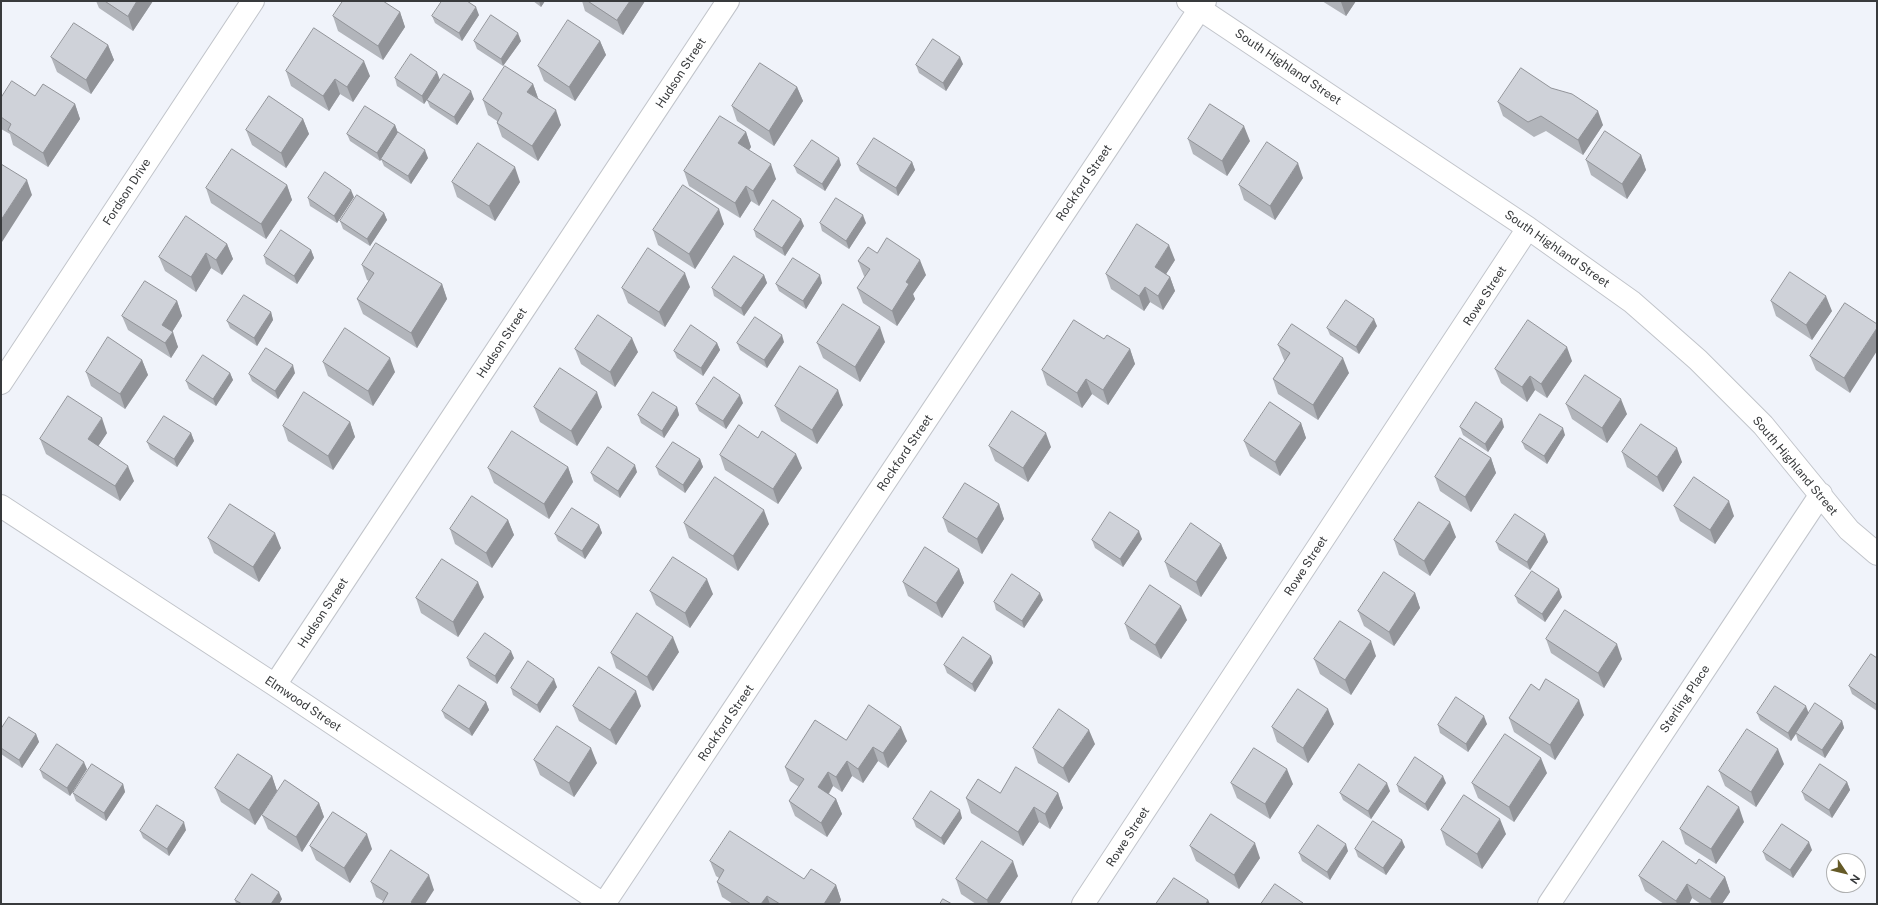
<!DOCTYPE html>
<style>
body{margin:0}
#map{position:relative;width:1878px;height:905px;overflow:hidden;background:#f0f3fa;font-family:"Public Sans",sans-serif}
canvas{display:block}
.frame{position:absolute;inset:0;border:2px solid #383a3c;pointer-events:none}
.north{position:absolute;left:1826px;top:853px;width:40px;height:40px;box-sizing:border-box;background:#fff;border:1px solid #afb0b1;border-radius:50%;rotate:125deg;font-size:11px;font-weight:700;line-height:16px;text-align:center;color:#383a3c}
.north::after{content:'';display:block;margin:auto;width:14px;height:18px;background:#655a27;clip-path:polygon(50% 0,100% 100%,50% 72%,0 100%)}
</style>
<div id="map">
<canvas width="1878" height="905"></canvas>
<div class="frame"></div>
<div class="north">N</div>
</div>
<script>
const ctx = document.querySelector('canvas').getContext('2d');
ctx.lineJoin = 'round';
function strokePath(path, color, width, dash) {
  ctx.strokeStyle = color;
  ctx.lineWidth = width;
  ctx.lineCap = dash ? 'butt' : 'round';
  ctx.setLineDash(dash || []);
  ctx.stroke(path);
}
function fill(path, color) {
  ctx.fillStyle = color;
  ctx.fill(path, 'evenodd');
}
function label(font, color, halo, rows, align = 'center') {
  ctx.font = font + ' "Public Sans",sans-serif';
  ctx.lineWidth = 4;
  ctx.setLineDash([]);
  ctx.textBaseline = 'middle';
  ctx.strokeStyle = halo;
  ctx.fillStyle = color;
  for (const [text, x, y, turn = 0] of rows) {
    ctx.save();
    ctx.translate(x, y);
    ctx.rotate((+turn || 0) * Math.PI / 180);
    ctx.textAlign = isNaN(turn) ? turn : align;
    if (halo) ctx.strokeText(text, 0, 0);
    ctx.fillText(text, 0, 0);
    ctx.restore();
  }
}
const street = new Path2D(`
 M1188,1L1528,228L1632,302L1698,360L1763,425L1849,530L1877,554
 M1,383L253,1
 M1,506L275,685L603,904
 M275,685L728,1
 M604,904L1205,1
 M1083,904L1528,228
 M1549,904L1821,494`);
strokePath(street, '#c1c4ca', 24);
strokePath(street, '#fff', 22);
fill(new Path2D(`
 M96,1H153L133,31L99,8Z
 M533,1H545L541,7Z
 M582,1H645L623,35L585,11Z
 M1322,1H1356L1346,16Z
 M400,12L405,27L383,60L338,31L333,16Z
 M479,15L462,41L435,23L432,16Z
 M474,41H521L503,66L477,49Z
 M600,41L606,55L575,101L544,81L538,66Z
 M108,45L114,60L91,94L57,72L51,57Z
 M963,64L946,91L919,73L916,65Z
 M286,71L370,76L353,102L340,94L329,111L291,86Z
 M395,78L440,80L474,99L457,125L430,107L427,100L424,104L397,86Z
 M533,84L538,98L561,125L538,161L502,137L497,123V121L488,115L483,100Z
 M797,87L803,101L774,146L737,121L732,106Z
 M1551,88L1603,125L1583,155L1546,131L1534,137L1503,116L1498,102Z
 M35,96L75,104L80,119L48,167L13,145L10,134L1,129V98Z
 M303,119L309,134L286,168L252,145L246,130Z
 M395,125L398,133L380,161L350,141L347,134Z
 M746,132L751,147L749,150L776,179L759,206L751,201L740,218L689,186L684,171Z
 M1188,139L1250,141L1227,176L1193,154Z
 M1641,155L1646,170L1627,199L1591,175L1586,160Z
 M428,158L411,184L384,166L381,159Z
 M912,162L915,170L898,196L860,171L857,164Z
 M841,165L825,191L797,173L794,166Z
 M1303,178L1275,220L1244,200L1239,185Z
 M452,182H520L495,221L457,197Z
 M287,185L292,200L266,239L211,203L206,188Z
 M354,197L337,223L310,206L308,198Z
 M384,213L387,220L370,246L343,229L340,221Z
 M820,223H866L849,249L822,231Z
 M724,224L695,269L658,245L653,230Z
 M804,226L785,256L756,237L754,230Z
 M227,244L233,259L222,275L211,268L196,292L165,271L159,257Z
 M311,250L314,258L297,284L266,264L264,256Z
 M877,253L926,275L913,294L915,299L897,326L863,303L857,288L865,277L864,276L858,261Z
 M1175,260L1166,274L1170,277L1175,291L1163,310L1150,302L1144,311L1111,289L1106,274Z
 M362,265L442,284L447,299L417,348L363,314L357,299L369,281L367,280Z
 M764,275L767,283L744,316L714,296L712,288Z
 M822,283L806,309L779,291L776,284Z
 M690,287L665,327L628,303L622,288Z
 M177,301L182,316L172,332L178,347L171,358L128,330L122,316Z
 M1771,301L1832,311L1812,340L1776,316Z
 M1845,303L1850,393L1816,370L1810,356Z
 M271,312L273,320L257,346L230,328L227,321Z
 M1377,326L1359,354L1330,335L1327,328Z
 M1104,339L1130,349L1135,364L1108,405L1092,394L1082,408L1047,385L1042,370Z
 M784,342L767,368L740,350L737,343Z
 M885,342L860,382L823,358L817,343Z
 M717,343L720,350L703,376L677,358L674,351Z
 M1278,345L1349,373L1318,420L1278,394L1273,379L1285,361L1284,360Z
 M575,349L638,352L615,387L581,364Z
 M142,360L148,375L125,409L91,386L86,372Z
 M1572,361L1547,398L1535,390L1527,402L1501,383L1495,369Z
 M323,362L395,372L373,406L328,376Z
 M230,373L233,380L216,406L189,389L186,381Z
 M295,373L278,399L252,381L249,374Z
 M743,403L726,429L699,411L696,404Z
 M1566,404L1627,414L1607,443L1572,419Z
 M843,405L817,444L781,421L775,406Z
 M534,407H602L577,446L540,422Z
 M677,407L679,415L664,438L641,423L638,415Z
 M350,422L355,437L333,470L288,441L283,426Z
 M1301,423L1306,438L1280,476L1250,456L1244,441Z
 M1460,427H1504L1488,452L1463,435Z
 M107,433L98,446L134,481L120,501L46,454L40,439Z
 M191,433L194,441L177,467L150,449L147,442Z
 M1565,435L1547,464L1525,449L1522,442Z
 M989,446L1051,447L1028,482L995,461Z
 M1622,452L1682,462L1663,492L1627,467Z
 M720,455L802,468L778,504L725,470Z
 M1491,458L1496,473L1471,512L1440,491L1435,477Z
 M700,459L703,467L685,493L659,475L656,467Z
 M568,467L573,482L549,519L494,483L488,468Z
 M637,472L620,498L594,481L591,473Z
 M999,504L1004,519L982,554L948,532L943,518Z
 M1674,506L1734,516L1715,544L1680,521Z
 M508,520L514,535L492,568L455,544L450,529Z
 M684,523L769,524L738,571L689,538Z
 M599,525L602,533L585,559L558,541L555,534Z
 M1456,537L1430,576L1399,555L1394,540Z
 M208,538L281,548L259,582L214,553Z
 M1142,539L1123,567L1095,548L1092,540Z
 M1496,542H1548L1530,570L1499,550Z
 M1221,544L1227,558L1201,597L1170,577L1165,562Z
 M959,569L964,583L942,618L908,596L903,582Z
 M650,591L713,594L690,628L656,605Z
 M1415,593L1420,608L1394,646L1364,626L1358,611Z
 M1515,596L1562,597L1545,622L1518,603Z
 M484,597L458,637L421,613L416,598Z
 M1043,600L1024,628L996,610L994,602Z
 M1187,620L1161,659L1130,639L1125,624Z
 M1546,639L1622,659L1604,688L1551,653Z
 M679,652L653,691L616,668L611,653Z
 M991,656L993,663L975,692L947,673L944,665Z
 M1376,656L1351,695L1320,674L1314,659Z
 M467,658H514L497,684L470,666Z
 M1877,658V711L1852,694L1849,686Z
 M557,687L540,713L513,695L511,688Z
 M1539,690L1584,715L1555,760L1514,732L1509,718Z
 M486,702L489,710L472,736L445,718L442,711Z
 M573,706H641L616,745L579,721Z
 M1757,713H1809L1842,721L1844,728L1825,758L1798,741L1796,734L1791,741L1760,720Z
 M1334,724L1308,763L1277,742L1272,727Z
 M1487,724L1468,752L1440,733L1438,725Z
 M1,729L36,734L39,742L22,768L1,754Z
 M846,740L907,741L888,768L878,761L863,783L852,776L842,792L833,786L829,794L836,799L842,814L827,837L795,816L789,801L799,787L790,781L785,767Z
 M1095,744L1069,783L1038,763L1033,748Z
 M534,760L597,763L574,797L540,775Z
 M1784,764L1756,807L1725,786L1719,771Z
 M87,769L70,796L43,778L40,770Z
 M1547,773L1514,822L1478,798L1472,783Z
 M272,776L277,791L255,825L221,802L215,788Z
 M1847,782L1850,790L1832,818L1805,800L1802,792Z
 M1231,783L1293,784L1270,819L1237,798Z
 M1446,783L1428,811L1399,792L1397,785Z
 M123,784L125,792L106,821L76,801L73,793Z
 M1390,791L1371,819L1343,800L1340,793Z
 M1000,793H1058L1063,808L1050,829L1039,822L1023,846L971,813L966,798Z
 M319,803L324,817L302,852L268,829L262,815Z
 M962,818L944,845L916,827L913,819Z
 M1744,822L1716,864L1685,844L1680,829Z
 M186,830L169,856L143,838L140,831Z
 M1441,830L1506,834L1482,869L1446,845Z
 M310,846L372,849L350,883L316,860Z
 M1190,846L1260,858L1239,889L1196,861Z
 M1405,847L1386,875L1358,857L1355,849Z
 M1812,850L1793,878L1766,860L1763,852Z
 M1348,851L1330,880L1302,861L1299,853Z
 M710,861L836,885L841,900L839,904H733L722,897L717,882L719,878L716,876Z
 M1696,864L1725,877L1730,892L1722,904H1701L1692,898L1689,904H1664L1645,891L1639,876Z
 M1018,876L999,904H976L961,894L956,879Z
 M371,882L434,890L383,901L376,897Z
 M282,899L279,904H236L235,900Z`), '#b2b5bb');
fill(new Path2D(`
 M137,1H153L133,31L128,16Z
 M539,1H545L541,7Z
 M630,1H645L623,35L617,20Z
 M1341,1H1356L1346,16L1341,2Z
 M476,7L479,15L462,41L459,33Z
 M400,12L405,27L383,60L378,46Z
 M518,33L521,41L503,66L501,59Z
 M600,41L606,55L575,101L569,87Z
 M108,45L114,60L91,94L86,80Z
 M960,57L963,64L946,91L943,83Z
 M364,61L370,76L353,102L347,87Z
 M437,72L440,80L424,104L422,96Z
 M335,79L340,94L329,111L323,96Z
 M533,84L538,98L527,92Z
 M797,87L803,101L774,146L769,131Z
 M471,91L474,99L457,125L454,117Z
 M75,104L80,119L48,167L43,153Z
 M556,110L561,125L538,161L532,146Z
 M1598,111L1603,125L1583,155L1578,140Z
 M303,119L309,134L286,168L281,153Z
 M395,125L398,133L380,161L377,153Z
 M1244,126L1250,141L1227,176L1222,161Z
 M746,132L751,147L744,158L738,143Z
 M425,150L428,158L411,184L408,176Z
 M1641,155L1646,170L1627,199L1622,184Z
 M839,158L841,165L825,191L822,184Z
 M912,162L915,170L898,196L896,188Z
 M1298,163L1303,178L1275,220L1270,206Z
 M771,164L776,179L759,206L753,191Z
 M515,167L520,182L495,221L489,206Z
 M27,180L32,195L2,242L1,239V220Z
 M287,185L292,200L266,239L261,224Z
 M746,186L751,201L740,218L735,203Z
 M351,190L354,197L337,223L334,216Z
 M719,209L724,224L695,269L689,254Z
 M384,213L387,220L370,246L367,239Z
 M863,215L866,223L849,249L846,241Z
 M801,219L804,226L785,256L782,248Z
 M227,244L233,259L222,275L216,260Z
 M1169,245L1175,260L1161,282L1155,267Z
 M311,250L314,258L297,284L294,276Z
 M206,253L211,268L196,292L191,277Z
 M920,260L926,275L913,294L915,299L897,326L892,311L906,282Z
 M685,273L690,287L665,327L659,312Z
 M764,275L767,283L744,316L741,308Z
 M820,275L822,283L806,309L803,301Z
 M1170,277L1175,291L1163,310L1158,296Z
 M442,284L447,299L417,348L411,333Z
 M1145,287L1150,302L1144,311L1139,296Z
 M1826,296L1832,311L1812,340L1806,325Z
 M177,301L182,316L167,340L162,325Z
 M271,312L273,320L257,346L254,338Z
 M1374,319L1377,326L1359,354L1356,347Z
 M880,327L885,342L860,382L855,367Z
 M1877,328V351L1850,393L1844,378Z
 M173,332L178,347L171,358L165,343Z
 M782,335L784,342L767,368L764,360Z
 M632,338L638,352L615,387L610,372Z
 M717,343L720,350L703,376L701,368Z
 M1567,347L1572,361L1547,398L1541,384Z
 M1130,349L1135,364L1108,405L1103,390Z
 M390,358L395,372L373,406L368,391Z
 M1343,358L1349,373L1318,420L1313,405Z
 M142,360L148,375L125,409L120,394Z
 M293,365L295,373L278,399L275,391Z
 M230,373L233,380L216,406L213,399Z
 M1530,376L1535,390L1527,402L1522,387Z
 M1086,379L1092,394L1082,408L1077,393Z
 M838,390L843,405L817,444L812,430Z
 M597,392L602,407L577,446L571,431Z
 M740,395L743,403L726,429L723,421Z
 M1621,399L1627,414L1607,443L1602,428Z
 M677,407L679,415L664,438L662,431Z
 M102,418L107,433L93,454L88,439Z
 M1502,419L1504,427L1488,452L1485,444Z
 M350,422L355,437L333,470L328,456Z
 M1301,423L1306,438L1280,476L1275,462Z
 M1563,428L1565,435L1547,464L1544,456Z
 M191,433L194,441L177,467L174,459Z
 M1046,433L1051,447L1028,482L1023,468Z
 M1677,448L1682,462L1663,492L1657,477Z
 M796,454L802,468L778,504L773,489Z
 M1491,458L1496,473L1471,512L1465,497Z
 M700,459L703,467L685,493L683,485Z
 M635,465L637,472L620,498L618,491Z
 M128,466L134,481L120,501L115,486Z
 M568,467L573,482L549,519L544,504Z
 M1729,501L1734,516L1715,544L1710,530Z
 M999,504L1004,519L982,554L977,539Z
 M764,510L769,524L738,571L733,556Z
 M508,520L514,535L492,568L486,553Z
 M1450,522L1456,537L1430,576L1424,561Z
 M599,525L602,533L585,559L582,551Z
 M1139,531L1142,539L1123,567L1120,559Z
 M275,533L281,548L259,582L253,567Z
 M1545,534L1548,542L1530,570L1527,562Z
 M1221,544L1227,558L1201,597L1196,582Z
 M959,569L964,583L942,618L936,603Z
 M707,579L713,594L690,628L685,613Z
 M478,582L484,597L458,637L453,622Z
 M1559,589L1562,597L1545,622L1542,614Z
 M1040,593L1043,600L1024,628L1022,621Z
 M1415,593L1420,608L1394,646L1389,632Z
 M1181,606L1187,620L1161,659L1155,645Z
 M673,637L679,652L653,691L647,677Z
 M1371,641L1376,656L1351,695L1345,680Z
 M1617,644L1622,659L1604,688L1598,673Z
 M511,651L514,658L497,684L495,676Z
 M991,656L993,663L975,692L972,684Z
 M554,679L557,687L540,713L537,705Z
 M636,691L641,706L616,745L610,730Z
 M1579,700L1584,715L1555,760L1550,745Z
 M486,702L489,710L472,736L469,729Z
 M1806,706L1809,714L1791,741L1788,733Z
 M1328,709L1334,724L1308,763L1303,748Z
 M1484,716L1487,724L1468,752L1466,744Z
 M1842,721L1844,728L1825,758L1822,750Z
 M901,727L907,741L888,768L883,753Z
 M1089,730L1095,744L1069,783L1063,768Z
 M36,734L39,742L22,768L19,760Z
 M873,747L878,761L863,783L858,769Z
 M591,748L597,763L574,797L569,783Z
 M1778,749L1784,764L1756,807L1751,792Z
 M1541,758L1547,773L1514,822L1509,807Z
 M847,761L852,776L842,792L836,777Z
 M84,762L87,769L70,796L67,788Z
 M1287,769L1293,784L1270,819L1265,804Z
 M828,772L833,786L824,801L818,787Z
 M272,776L277,791L255,825L249,810Z
 M1443,776L1446,783L1428,811L1425,804Z
 M1847,782L1850,790L1832,818L1829,810Z
 M1387,783L1390,791L1371,819L1368,811Z
 M123,784L125,792L106,821L104,813Z
 M1058,793L1063,808L1050,829L1045,814Z
 M836,799L842,814L827,837L821,823Z
 M319,803L324,817L302,852L296,837Z
 M1034,807L1039,822L1023,846L1018,832Z
 M1739,807L1744,822L1716,864L1711,849Z
 M960,810L962,818L944,845L941,838Z
 M1500,819L1506,834L1482,869L1477,854Z
 M184,822L186,830L169,856L167,849Z
 M367,834L372,849L350,883L344,868Z
 M1402,840L1405,847L1386,875L1383,868Z
 M1809,842L1812,850L1793,878L1790,870Z
 M1255,843L1260,858L1239,889L1234,875Z
 M1346,844L1348,851L1330,880L1327,872Z
 M1013,861L1018,876L999,904H988L987,900Z
 M429,875L434,890L425,904H412L411,902Z
 M1725,877L1730,892L1722,904H1712L1710,899Z
 M1687,884L1692,898L1689,904H1677L1676,901Z
 M836,885L841,900L839,904H824Z
 M279,892L282,899L279,904H271Z
 M767,896L770,904H761Z
 M1208,900L1210,904H1206Z`), '#919398');
const building = new Path2D(`
 M105,1H137L128,16Z
 M343,1H383L400,12L378,46L333,16Z
 M442,1H467L476,7L459,33L432,16Z
 M588,1H630L617,20Z
 M491,15L518,33L501,59L474,41Z
 M568,20L600,41L569,87L538,66Z
 M74,23L108,45L86,80L51,57Z
 M314,28L364,61L347,87L335,79L323,96L286,71Z
 M933,39L960,57L943,83L916,65Z
 M411,54L437,72L422,96L395,78Z
 M760,63L797,87L769,131L732,106Z
 M505,66L533,84L527,92L556,110L532,146L497,123L502,113L483,100Z
 M1521,68L1551,88L1572,94L1598,111L1578,140L1541,116L1528,122L1498,102Z
 M444,74L471,91L454,117L427,100Z
 M12,81L35,96L43,84L75,104L43,153L8,130L11,124L1,117V98Z
 M269,96L303,119L281,153L246,130Z
 M1210,104L1244,126L1222,161L1188,139Z
 M365,106L395,125L377,153L347,134Z
 M720,116L746,132L738,143L771,164L753,191L746,186L735,203L684,171Z
 M1605,131L1641,155L1622,184L1586,160Z
 M398,132L425,150L408,176L381,159Z
 M874,138L912,162L896,188L857,164Z
 M812,140L839,158L822,184L794,166Z
 M1267,142L1298,163L1270,206L1239,185Z
 M478,143L515,167L489,206L452,182Z
 M232,149L287,185L261,224L206,188Z
 M1,164L27,180L1,220Z
 M325,172L351,190L334,216L308,198Z
 M683,185L719,209L689,254L653,230Z
 M357,195L384,213L367,239L340,221Z
 M836,198L863,215L846,241L820,223Z
 M773,200L801,219L782,248L754,230Z
 M186,216L227,244L216,260L206,253L191,277L159,257Z
 M1137,224L1169,245L1155,267L1170,277L1158,296L1145,287L1139,296L1106,274Z
 M281,230L311,250L294,276L264,256Z
 M887,238L920,260L906,282L909,284L892,311L857,288L870,269L858,261L868,247L877,253Z
 M376,243L442,284L411,333L357,299L374,273L362,265Z
 M648,248L685,273L659,312L622,288Z
 M734,256L764,275L741,308L712,288Z
 M793,258L820,275L803,301L776,284Z
 M1790,272L1826,296L1806,325L1771,301Z
 M145,281L177,301L162,325L173,332L165,343L122,316Z
 M244,295L271,312L254,338L227,321Z
 M1346,300L1374,319L1356,347L1327,328Z
 M1845,303L1877,324V328L1844,378L1810,356Z
 M843,304L880,327L855,367L817,343Z
 M598,315L632,338L610,372L575,349Z
 M755,317L782,335L764,360L737,343Z
 M1074,320L1104,339L1107,335L1130,349L1103,390L1086,379L1077,393L1042,370Z
 M1528,320L1567,347L1541,384L1530,376L1522,387L1495,369Z
 M1292,324L1343,358L1313,405L1273,379L1290,353L1278,345Z
 M691,325L717,343L701,368L674,351Z
 M345,328L390,358L368,391L323,362Z
 M108,337L142,360L120,394L86,372Z
 M266,348L293,365L275,391L249,374Z
 M203,355L230,373L213,399L186,381Z
 M800,366L838,390L812,430L775,406Z
 M560,368L597,392L571,431L534,407Z
 M1585,375L1621,399L1602,428L1566,404Z
 M714,377L740,395L723,421L696,404Z
 M304,392L350,422L328,456L283,426Z
 M653,392L677,407L662,431L638,415Z
 M68,396L102,418L88,439L128,466L115,486L40,439Z
 M1270,402L1301,423L1275,462L1244,441Z
 M1476,402L1502,419L1485,444L1460,427Z
 M1012,411L1046,433L1023,468L989,446Z
 M1540,414L1563,428L1544,456L1522,442Z
 M164,416L191,433L174,459L147,442Z
 M1641,424L1677,448L1657,477L1622,452Z
 M739,425L758,438L762,431L796,454L773,489L720,455Z
 M512,431L568,467L544,504L488,468Z
 M1460,438L1491,458L1465,497L1435,477Z
 M673,442L700,459L683,485L656,467Z
 M608,447L635,465L618,491L591,473Z
 M715,477L764,510L733,556L684,523Z
 M1694,477L1729,501L1710,530L1674,506Z
 M965,483L999,504L977,539L943,518Z
 M472,496L508,520L486,553L450,529Z
 M1419,502L1450,522L1424,561L1394,540Z
 M230,504L275,533L253,567L208,538Z
 M572,508L599,525L582,551L555,534Z
 M1110,512L1139,531L1120,559L1092,540Z
 M1515,514L1545,534L1527,562L1496,542Z
 M1191,523L1221,544L1196,582L1165,562Z
 M925,547L959,569L936,603L903,582Z
 M673,557L707,579L685,613L650,591Z
 M442,559L478,582L453,622L416,598Z
 M1532,571L1559,589L1542,614L1515,596Z
 M1384,572L1415,593L1389,632L1358,611Z
 M1012,574L1040,593L1022,621L994,602Z
 M1150,585L1181,606L1155,645L1125,624Z
 M1565,610L1617,644L1598,673L1546,639Z
 M637,613L673,637L647,677L611,653Z
 M1340,621L1371,641L1345,680L1314,659Z
 M485,633L511,651L495,676L467,658Z
 M963,637L991,656L972,684L944,665Z
 M1871,654L1877,658V705L1849,686Z
 M528,661L554,679L537,705L511,688Z
 M599,667L636,691L610,730L573,706Z
 M1546,679L1579,700L1550,745L1509,718L1531,684L1539,690Z
 M459,685L486,702L469,729L442,711Z
 M1775,686L1806,706L1788,733L1757,713Z
 M1298,689L1328,709L1303,748L1272,727Z
 M1456,697L1484,716L1466,744L1438,725Z
 M1815,703L1842,721L1822,750L1796,733Z
 M869,705L901,727L883,753L873,747L858,769L847,761L836,777L828,772L818,787L836,799L821,823L789,801L804,779L785,767L815,720L846,740Z
 M1059,709L1089,730L1063,768L1033,748Z
 M9,717L36,734L19,760L1,748V729Z
 M557,726L591,748L569,783L534,760Z
 M1747,729L1778,749L1751,792L1719,771Z
 M1505,734L1541,758L1509,807L1472,783Z
 M57,744L84,762L67,788L40,770Z
 M1254,748L1287,769L1265,804L1231,783Z
 M238,754L272,776L249,810L215,788Z
 M1415,757L1443,776L1425,804L1397,785Z
 M92,764L123,784L104,813L73,793Z
 M1359,764L1387,783L1368,811L1340,793Z
 M1820,764L1847,782L1829,810L1802,792Z
 M1016,767L1058,793L1045,814L1034,807L1018,832L966,798L978,779L1000,793Z
 M285,780L319,803L296,837L262,815Z
 M1708,786L1739,807L1711,849L1680,829Z
 M931,791L960,810L941,838L913,819Z
 M1464,795L1500,819L1477,854L1441,830Z
 M157,805L184,822L167,849L140,831Z
 M333,812L367,834L344,868L310,846Z
 M1211,814L1255,843L1234,875L1190,846Z
 M1373,821L1402,840L1383,868L1355,849Z
 M1782,824L1809,842L1790,870L1763,852Z
 M1318,825L1346,844L1327,872L1299,853Z
 M730,831L804,879L811,869L836,885L824,904H780L767,896L761,904H751L717,882L724,870L710,861Z
 M982,841L1013,861L987,900L956,879Z
 M1663,841L1696,864L1699,859L1725,877L1710,899L1687,884L1676,901L1639,876Z
 M391,850L429,875L411,902L414,904H382L388,893L371,882Z
 M252,874L279,892L271,904H242L235,900Z
 M1174,878L1208,900L1206,904H1156Z
 M1275,884L1303,903L1302,904H1261Z
 M943,899L952,904H940Z`);
fill(building, '#cfd2d9');
strokePath(building, '#919398', 1);
label('12px', '#383a3c', '#fff', [
 ["South Highland Street",1288,67,34],
 ["Hudson Street",681,73,-57],
 ["Rockford Street",1084,183,-56],
 ["Fordson Drive",127,192,-57],
 ["South Highland Street",1557,249,35],
 ["Rowe Street",1485,296,-57],
 ["Hudson Street",502,343,-57],
 ["Rockford Street",905,453,-56],
 ["South Highland Street",1795,466,50],
 ["Rowe Street",1306,566,-57],
 ["Hudson Street",323,613,-57],
 ["Sterling Place",1685,699,-56],
 ["Elmwood Street",303,704,34],
 ["Rockford Street",726,723,-56],
 ["Rowe Street",1128,837,-57]
]);
</script>
